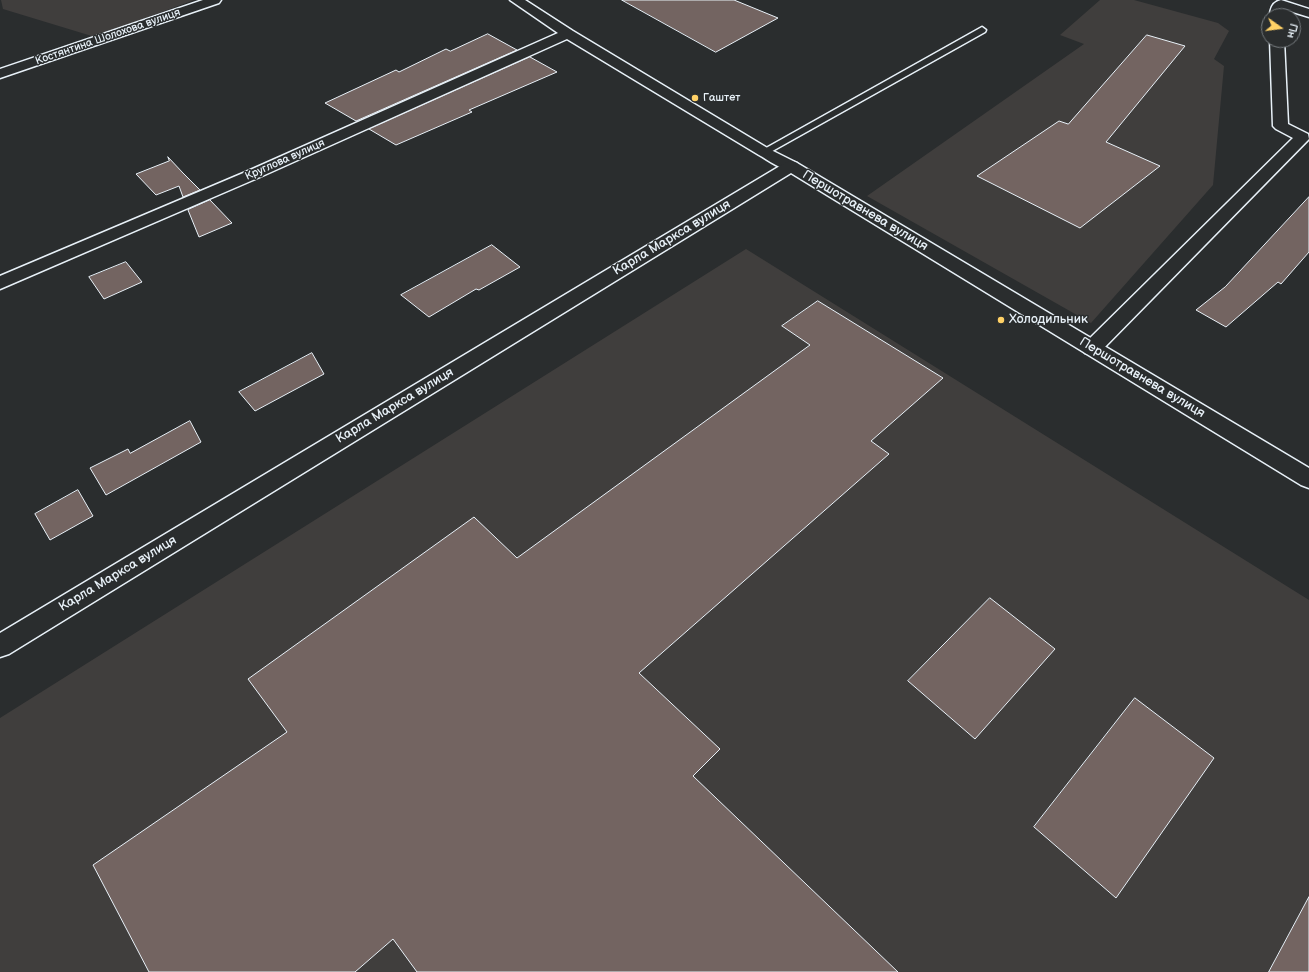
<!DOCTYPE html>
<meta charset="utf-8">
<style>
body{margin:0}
#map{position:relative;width:1309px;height:972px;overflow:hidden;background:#2a2d2e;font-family:"Balsamiq Sans",sans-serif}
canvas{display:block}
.north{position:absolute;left:1261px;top:8px;width:40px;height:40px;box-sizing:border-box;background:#2a2d2e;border:1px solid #767b7f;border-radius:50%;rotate:104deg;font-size:11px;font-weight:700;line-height:16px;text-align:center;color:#e8f1f8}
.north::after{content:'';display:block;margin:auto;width:14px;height:18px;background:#ffd166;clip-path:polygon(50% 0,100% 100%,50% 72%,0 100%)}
</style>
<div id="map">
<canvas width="1309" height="972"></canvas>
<div class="north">Пн</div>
</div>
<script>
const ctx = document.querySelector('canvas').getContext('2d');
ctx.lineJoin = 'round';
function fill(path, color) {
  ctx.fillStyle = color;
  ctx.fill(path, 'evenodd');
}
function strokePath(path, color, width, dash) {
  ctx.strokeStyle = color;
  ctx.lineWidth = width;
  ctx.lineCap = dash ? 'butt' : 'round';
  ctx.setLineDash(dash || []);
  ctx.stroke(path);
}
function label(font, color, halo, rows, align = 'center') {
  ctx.font = font + ' "Balsamiq Sans",sans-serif';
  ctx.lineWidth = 3;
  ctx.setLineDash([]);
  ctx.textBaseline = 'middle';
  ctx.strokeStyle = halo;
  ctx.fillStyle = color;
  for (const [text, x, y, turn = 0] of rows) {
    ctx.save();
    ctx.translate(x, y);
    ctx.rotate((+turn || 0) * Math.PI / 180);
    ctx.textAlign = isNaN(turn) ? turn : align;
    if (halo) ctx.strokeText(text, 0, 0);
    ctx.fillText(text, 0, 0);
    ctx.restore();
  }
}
fill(new Path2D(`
 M1,0H194L95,37L3,9Z
 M1100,0H1134L1218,23L1229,31L1214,59L1224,66L1213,185L1091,323L867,196L1084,44L1060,35Z
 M746,249L1309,600V972H0V718Z`), '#403e3d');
const building = new Path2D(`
 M622,0H734L778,18L716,52Z
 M488,34L517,50L356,121L325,103L396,70L399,72L446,49L450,51Z
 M1147,35L1185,46L1106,142L1160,166L1080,228L977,176L1059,121L1068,124Z
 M530,57L557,72L469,110L472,112L396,145L369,129Z
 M168,157L183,173L200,190L183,197L179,186L156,195L136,174L169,161Z
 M1309,197V252L1281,284L1278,282L1226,327L1196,310L1225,287Z
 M210,200L232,223L199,237L188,210Z
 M492,245L520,267L479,290L476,289L429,317L401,295Z
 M126,262L142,282L104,299L89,277Z
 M818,301L943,378L871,441L889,454L639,673L720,749L693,776L898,972H417L393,939L355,972H149L93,865L287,732L248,679L474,517L517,558L810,345L782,326Z
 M312,353L324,374L255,411L239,392Z
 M190,421L201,442L106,495L90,468L128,449L130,453Z
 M78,490L93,516L50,540L35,514Z
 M990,598L1055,649L975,739L908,681Z
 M1135,698L1214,758L1116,898L1034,827Z
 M1309,897V972H1269Z`);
fill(building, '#736461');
strokePath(building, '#e8f1f8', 1);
const lane = new Path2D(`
 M982,27L986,30L985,32L767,154H761L759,152Z`);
const street = new Path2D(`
 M203,0H221L219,3L0,78V69Z
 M510,0H525L573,31L769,149L797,163L799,166L797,169C784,173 770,161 759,155L567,39L260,177L0,289V276L248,171L558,33Z
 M1281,0L1309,9V17L1283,9L1282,16H1270C1270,8 1273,2 1281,0Z
 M1270,40H1284L1288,124L1308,134L1309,139L1099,353L1092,355L1085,353L1082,348L1085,343L1293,138L1276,129L1273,126Z`);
const secondary = new Path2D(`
 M791,161L797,163L1309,468V488L1301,485L791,173L9,654L0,657V633L785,163Z`);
strokePath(lane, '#e8f1f8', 3);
strokePath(street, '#e8f1f8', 3);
strokePath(secondary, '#e8f1f8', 3);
fill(lane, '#2a2d2e');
fill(street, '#2a2d2e');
fill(secondary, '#2a2d2e');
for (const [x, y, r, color] of [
 [695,98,4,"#ffd166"],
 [1001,320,4,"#ffd166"]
]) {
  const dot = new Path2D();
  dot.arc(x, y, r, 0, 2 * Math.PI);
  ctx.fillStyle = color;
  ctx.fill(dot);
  strokePath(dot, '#2a2d2e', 1.5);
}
label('11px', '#e8f1f8', '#2a2d2e', [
 ["Костянтина Шолохова вулиця",108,37,-19],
 ["Круглова вулиця",285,160,-24]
]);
label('11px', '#e8f1f8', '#2a2d2e', [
 ["Гаштет",703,98]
], 'left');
label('13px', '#e8f1f8', '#2a2d2e', [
 ["Першотравнева вулиця",865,211,31],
 ["Карла Маркса вулиця",672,238,-31],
 ["Першотравнева вулиця",1142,378,31],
 ["Карла Маркса вулиця",395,406,-31],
 ["Карла Маркса вулиця",118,574,-31]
]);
label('13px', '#e8f1f8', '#2a2d2e', [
 ["Холодильник",1009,320]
], 'left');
</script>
